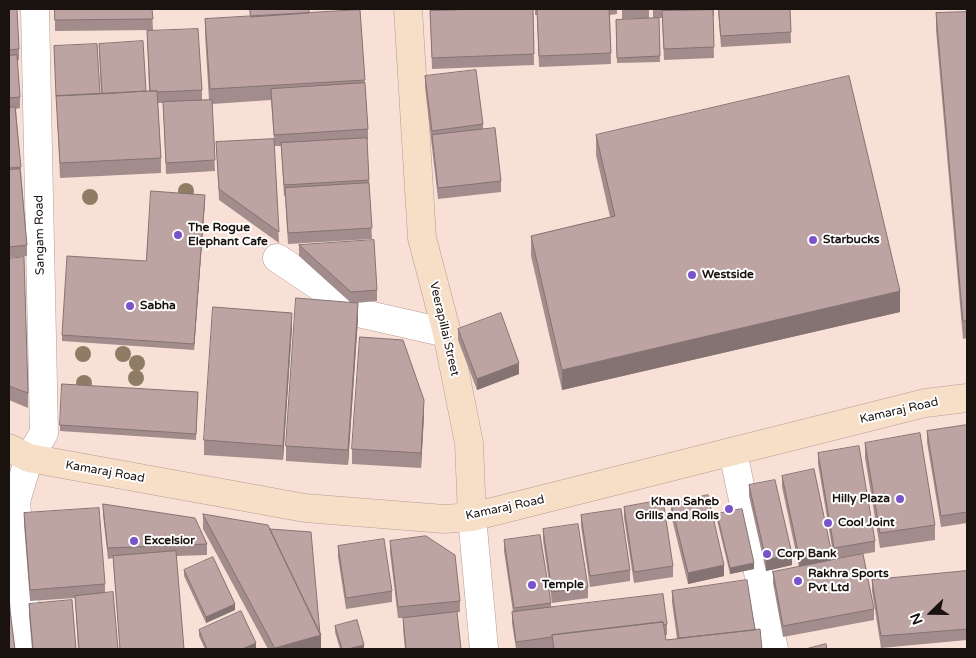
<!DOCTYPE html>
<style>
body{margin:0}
#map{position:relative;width:976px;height:658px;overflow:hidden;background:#f8e0d7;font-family:"Varela Round",sans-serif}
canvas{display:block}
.frame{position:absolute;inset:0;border:10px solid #1a120f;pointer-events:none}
.north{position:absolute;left:906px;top:588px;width:50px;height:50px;-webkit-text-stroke:4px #fff;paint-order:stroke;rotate:248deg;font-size:14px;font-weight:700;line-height:20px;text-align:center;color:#1a120f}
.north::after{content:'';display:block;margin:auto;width:18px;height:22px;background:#1a120f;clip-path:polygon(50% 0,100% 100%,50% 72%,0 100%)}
</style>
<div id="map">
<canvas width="976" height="658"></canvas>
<div class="frame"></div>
<div class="north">N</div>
</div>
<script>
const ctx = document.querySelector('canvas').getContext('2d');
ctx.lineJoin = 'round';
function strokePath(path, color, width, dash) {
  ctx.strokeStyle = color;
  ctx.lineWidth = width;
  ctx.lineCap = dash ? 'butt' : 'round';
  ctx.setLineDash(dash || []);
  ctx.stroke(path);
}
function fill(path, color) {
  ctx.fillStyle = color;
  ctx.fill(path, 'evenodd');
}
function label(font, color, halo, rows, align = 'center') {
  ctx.font = font + ' "Varela Round",sans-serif';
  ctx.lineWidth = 4;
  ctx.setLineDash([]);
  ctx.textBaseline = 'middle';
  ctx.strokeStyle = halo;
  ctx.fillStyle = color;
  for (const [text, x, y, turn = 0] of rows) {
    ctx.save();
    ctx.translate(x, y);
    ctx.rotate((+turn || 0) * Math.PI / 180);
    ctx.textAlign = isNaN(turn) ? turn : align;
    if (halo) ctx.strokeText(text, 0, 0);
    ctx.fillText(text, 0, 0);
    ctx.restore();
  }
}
const street = new Path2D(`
 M277,258L359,313L447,333
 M733,452L774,649
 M472,517L484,649
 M28,649L16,501L29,458L44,433L35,9`);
const secondary = new Path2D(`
 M408,9L422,238L447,333L469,443L472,517
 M9,448L29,458L305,508L444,519L472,517L925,403L967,398`);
strokePath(street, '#b39d94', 29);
strokePath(secondary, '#b39d94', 29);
strokePath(street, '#fff', 28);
strokePath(secondary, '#f6dfc6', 28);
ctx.fillStyle = '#8f7c65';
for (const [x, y] of [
 [186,191],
 [90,197],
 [83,354],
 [123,354],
 [137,363],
 [136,378],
 [84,383]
]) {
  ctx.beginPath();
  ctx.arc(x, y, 8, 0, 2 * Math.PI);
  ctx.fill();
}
fill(new Path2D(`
 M9,9L19,49V60L17,61L20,97V108L16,109L27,245V256L9,258Z
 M55,9H152L153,30L55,31Z
 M250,9H309V13L360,10L368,129V140H367L372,239L288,244L285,196H284L281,146H274L279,243L219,200L216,142L274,139L271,100L212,104L215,171L166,174L163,103H158L161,158V173L60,178L54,46L100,94H101L99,44L146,91H149L147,31L202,90V100H209L205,34V19L250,17Z
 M436,9H533V11L534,65L432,69L430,11L446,10H436Z
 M535,9L561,10L564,9H617V14L610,15L611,64L539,67L537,15H535Z
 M622,9H649V18L622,19Z
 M653,9H714V16H713L714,58L664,60L662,18H653Z
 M718,9H790L791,43L721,47Z
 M967,12V338L963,339L936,30V13Z
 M659,18L660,62L617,63L616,20Z
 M425,76L483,124V129L501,181V192L438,199L425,87Z
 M596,135L900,312L562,390L531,256V236L610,217L596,155Z
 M205,201L194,350L62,341V335L146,261Z
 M299,245L377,290V301L356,303L358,318L348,465L286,461V446L350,302L299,256Z
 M9,259L28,393V408L9,400Z
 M292,327L283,460L204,455V440Z
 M458,329L519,374L477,390L458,340Z
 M198,392L196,440L60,431V425Z
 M424,415L421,468L352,464V449Z
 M967,425V523L941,527L927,442V431Z
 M865,443L935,525V540L880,548L865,458Z
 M818,453L875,541V552L834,559L818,464Z
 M782,476L831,561L874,609V620L783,637L773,583V572L799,567L782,487Z
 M749,485L792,565L766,571L749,496Z
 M103,504L207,544V555L176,556L184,649H120L113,558L108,559L103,515Z
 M671,504L724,576L688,584L671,515Z
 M624,507L673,566V577L634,583L624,518Z
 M24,513L105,584V593L118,649H78L75,598L30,601L24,524Z
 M203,514L321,649H268L203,529Z
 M717,514L754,569L730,574L717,520Z
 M581,515L630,570V581L590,587L581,526Z
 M543,529L588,587V598L552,603L543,540Z
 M504,540L551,603V607L667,624V635H665L666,640L677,639L672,602V591L755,630L762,649H552V648L545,649H516L512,623V612H513L504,551Z
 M390,541L460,601V612L445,613L461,649H405L403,629V618H398L390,552Z
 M338,546L392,591V602L346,609L338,557Z
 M184,570L235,610L206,623L184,576Z
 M967,571V640L881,648L872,591V580Z
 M29,604L76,649H32L29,615Z
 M335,626L364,649H340L335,632Z
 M199,630L256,649H205L199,636Z`), '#a38d8c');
fill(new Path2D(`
 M205,195V201L194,350V344Z
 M900,291V312L562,390V370Z
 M358,303V318L348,465V450Z
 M292,313V327L283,460V446Z
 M519,363V374L477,390V379Z
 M424,400V415L421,468V453Z
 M831,550V561L799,567V556Z
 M792,554V565L766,571V560Z
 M754,563V569L730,574V568Z
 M724,565V576L688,584V573Z
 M235,604V610L206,623V617Z
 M321,635V649H275V648Z
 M256,643V649H242Z
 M364,645V649H348Z`), '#847372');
const building = new Path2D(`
 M9,9H17L19,49L9,50Z
 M55,9H152L153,19L55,20Z
 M250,9H309V13L251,17Z
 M483,9H533L534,54L432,58L430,11Z
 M583,9H609L611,53L539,56L537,10Z
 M719,9H790L791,32L721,36Z
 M360,10L365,80L210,89L205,19Z
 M713,10L714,47L664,49L662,11Z
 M967,12V321H963L936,13Z
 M659,18L660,56L617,58L616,20Z
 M198,29L202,90L158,92L157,91H150L147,31Z
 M143,41L146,91L102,94L99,44Z
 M97,44L100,94L56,96L54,46Z
 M17,55L20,97L9,98V56Z
 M476,70L483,124L432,131L425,76Z
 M849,76L900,291L562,370L531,236L615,216L596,135Z
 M365,83L368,129L274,135L271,89Z
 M157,91L161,158L60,163L56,96Z
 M212,100L215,160L166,163L163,102Z
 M15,107L21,167L9,168V108Z
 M495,128L501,181L438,188L432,135Z
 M367,138L369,180L284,185L281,143Z
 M274,139L279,232L219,189L216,142Z
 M20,169L27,245L9,247V170Z
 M369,183L372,228L288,233L285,188Z
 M151,191L205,195L194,344L62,335L67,256L146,261Z
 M374,240L377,290L351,292L299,245Z
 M24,257L28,393L9,386V259Z
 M296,298L358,303L348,450L286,446Z
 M213,307L292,313L283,446L204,440Z
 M501,313L519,363L477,379L458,329Z
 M360,337L403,340L424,400L421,453L352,449Z
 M62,384L198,392L196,434L60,425Z
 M967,425V512L941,516L927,431Z
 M920,433L935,525L880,533L865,443Z
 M859,446L875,541L834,548L818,453Z
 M814,469L831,550L799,556L782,476Z
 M775,480L792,554L766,560L749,485Z
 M708,495L724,565L688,573L671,504Z
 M663,500L673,566L634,572L624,507Z
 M103,504L195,518L207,544L108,548Z
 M99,508L105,584L30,590L24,513Z
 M621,509L630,570L590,576L581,515Z
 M742,509L754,563L730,568L717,514Z
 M203,514L268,525L321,635L275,648Z
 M578,524L588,587L552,592L543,529Z
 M270,529L311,532L320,634Z
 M540,535L551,603L514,608L504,540Z
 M426,536L455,555L460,601L398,607L390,541Z
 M384,539L392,591L346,598L338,546Z
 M176,551L184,649H120L113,556Z
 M863,554L874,609L783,626L773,572Z
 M213,557L235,604L206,617L184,570Z
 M967,571V629L881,636L872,580Z
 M747,580L755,630L679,638L672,591Z
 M113,592L118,649H79L75,596Z
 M663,594L667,624L664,625L663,622L552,635V637L516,642L512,612Z
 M72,600L76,649H33L29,604Z
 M9,603L15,649H9Z
 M241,611L256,643L242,649H207L199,630Z
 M457,612L461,649H406L403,618Z
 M357,620L364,645L348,649H342L335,626Z
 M663,622L666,640L760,629L762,649H554L552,635Z
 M826,644L827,649H806Z`);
fill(building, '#bda4a3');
strokePath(building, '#847372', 1);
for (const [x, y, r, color] of [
 [178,235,5,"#7853cc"],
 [813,240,5,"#7853cc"],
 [692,275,5,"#7853cc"],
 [130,306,5,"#7853cc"],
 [900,499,5,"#7853cc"],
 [729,509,5,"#7853cc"],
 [828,523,5,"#7853cc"],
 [134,541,5,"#7853cc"],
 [767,554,5,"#7853cc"],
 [798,581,5,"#7853cc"],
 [532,585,5,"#7853cc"]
]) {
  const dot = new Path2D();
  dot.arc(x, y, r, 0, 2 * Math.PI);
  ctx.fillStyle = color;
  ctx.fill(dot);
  strokePath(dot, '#fff', 2);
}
label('bold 12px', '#1a120f', '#fff', [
 ["The Rogue",188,228],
 ["Elephant Cafe",188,242],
 ["Starbucks",823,240],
 ["Westside",702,275],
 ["Sabha",140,306],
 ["Hilly Plaza",890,499,"right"],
 ["Khan Saheb",719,502,"right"],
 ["Grills and Rolls",719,516,"right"],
 ["Cool Joint",838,523],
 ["Excelsior",144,541],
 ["Corp Bank",777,554],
 ["Rakhra Sports",808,574],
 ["Pvt Ltd",808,588],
 ["Temple",542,585]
], 'left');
label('12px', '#1a120f', '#fff', [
 ["Sangam Road",40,235,-91],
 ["Veerapillai Street",444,329,77],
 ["Kamaraj Road",899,411,-13],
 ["Kamaraj Road",105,472,10],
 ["Kamaraj Road",505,508,-12]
]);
</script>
